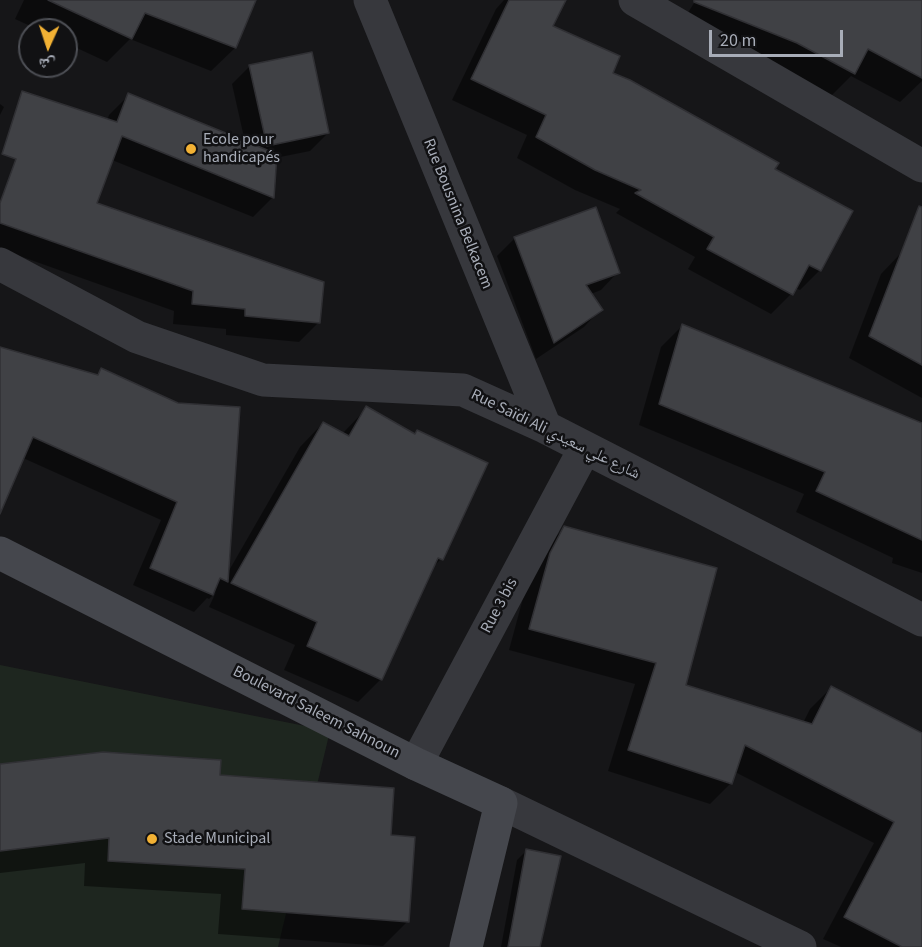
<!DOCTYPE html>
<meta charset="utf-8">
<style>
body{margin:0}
#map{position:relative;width:922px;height:947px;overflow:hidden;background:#161618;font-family:"Source Sans 3","Noto Naskh Arabic",sans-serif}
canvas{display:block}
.north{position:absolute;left:18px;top:18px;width:60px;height:60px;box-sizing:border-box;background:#111113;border:2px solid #4d4f55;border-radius:50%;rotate:183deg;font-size:16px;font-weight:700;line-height:24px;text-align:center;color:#a8adb8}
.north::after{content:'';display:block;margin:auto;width:21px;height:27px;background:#f2b134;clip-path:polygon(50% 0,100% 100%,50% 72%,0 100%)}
.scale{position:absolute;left:709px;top:30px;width:134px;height:27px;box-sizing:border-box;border:3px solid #a8adb8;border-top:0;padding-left:8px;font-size:18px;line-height:21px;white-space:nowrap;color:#a8adb8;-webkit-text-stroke:4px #111113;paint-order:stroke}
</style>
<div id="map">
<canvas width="922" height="947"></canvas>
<div class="north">ش</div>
<div class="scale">20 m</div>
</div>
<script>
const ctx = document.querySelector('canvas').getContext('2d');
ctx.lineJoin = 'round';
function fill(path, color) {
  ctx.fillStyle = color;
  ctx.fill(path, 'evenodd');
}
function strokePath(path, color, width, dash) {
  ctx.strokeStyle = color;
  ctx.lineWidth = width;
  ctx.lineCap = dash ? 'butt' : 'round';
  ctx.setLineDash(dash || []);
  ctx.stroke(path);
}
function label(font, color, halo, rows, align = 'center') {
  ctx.font = font + ' "Source Sans 3","Noto Naskh Arabic",sans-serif';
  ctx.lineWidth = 5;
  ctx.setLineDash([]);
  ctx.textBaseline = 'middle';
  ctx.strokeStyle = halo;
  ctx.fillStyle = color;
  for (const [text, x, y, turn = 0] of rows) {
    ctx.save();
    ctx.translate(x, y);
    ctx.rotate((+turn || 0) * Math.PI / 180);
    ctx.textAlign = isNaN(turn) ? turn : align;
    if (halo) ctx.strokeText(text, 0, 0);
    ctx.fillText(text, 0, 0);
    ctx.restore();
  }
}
fill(new Path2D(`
 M0,665L330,731L278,947H0Z`), '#1e261f');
fill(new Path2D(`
 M24,0H254L235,48L211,71L130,39L107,62L66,43V30H39L15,19Z
 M504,0H540L551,27L611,73L773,170L851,212L820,270L800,290L795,288L791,294L771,314L688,269L695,257L616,213L620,209L575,190L517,158L527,135L452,100L496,9Z
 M696,0H922V81L900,102L851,76L830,97L682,22Z
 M250,66L328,133L310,151L275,158L272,198L253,217L112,160L95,204L319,322L299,342L226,335V329L173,324L174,311L0,249V202L32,122L107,121L109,115L129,95L245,142L232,84Z
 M0,104L4,107L0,115Z
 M515,238L618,272L601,290L591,294L601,309L584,327L536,359L497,256Z
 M902,252L922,259V398L849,358L881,274Z
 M683,325L922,425V573L892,563L893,558L796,512L804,494L639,425L661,347Z
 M0,352L96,376L101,370L227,574L300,447L323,423L342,434L367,408L414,435L417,432L441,559L431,569L381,679L358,702L284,670L295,645L209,607L216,592L209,599L207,598L194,612L133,585L161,520L23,458L0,505Z
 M565,528L684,686L803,723L810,709L831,688L922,735V947H841L823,939L874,843L735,772L731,783L710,804L608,771L635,684L509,650L529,576L543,549Z
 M0,765L219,777L389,836L408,921L383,946L218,934L221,894L84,886L85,863L0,873Z
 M526,851L538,947H501L517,860Z`), '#0007');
const building = new Path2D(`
 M48,0H256L236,48L145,13L132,39Z
 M509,0H566L553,26L620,56L613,73L630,80L779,163L775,169L853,211L821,271L809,265L793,295L707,249L714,237L635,193L641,190L595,170L536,137L546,115L471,79Z
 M694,0H922V78L868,49L855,74L797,43L694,2Z
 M312,52L329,133L267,146L249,65Z
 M22,91L117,122L128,93L277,154L274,198L122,136L97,203L324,282L320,323L245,316V309L192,304L193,291L0,223V203L16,159L2,154Z
 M919,206L922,207V365L869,336Z
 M596,207L620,273L586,285L603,310L554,343L514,237Z
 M682,324L922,423V540L816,491L825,472L659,404Z
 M0,347L98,375L101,368L178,403L240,407L228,582L220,578L213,595L150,568L177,502L33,437L0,514Z
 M366,406L415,434L417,430L488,463L443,560L438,558L382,680L307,646L317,622L231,583L323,422L349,436Z
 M564,526L717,568L686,685L812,724L831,686L922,733V947H902L844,917L894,822L745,745L732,784L628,750L656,663L529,629L550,553Z
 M103,752L221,760L220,775L394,788L391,835L415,837L409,922L242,909L245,869L108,861L109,838L0,851V764Z
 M526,849L561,856L540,947H508Z`);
fill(building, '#404145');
strokePath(building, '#303034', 1.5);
strokePath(new Path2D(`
 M370,0L545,427
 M635,0L922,166
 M0,264L137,337L263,380L463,390L545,427L922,620
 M416,764L585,448
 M501,803L800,947`), '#37383d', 33);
strokePath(new Path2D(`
 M0,553L416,764L501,803L466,947`), '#45474d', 33);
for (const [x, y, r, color] of [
 [191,149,6,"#f2b134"],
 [152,839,6,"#f2b134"]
]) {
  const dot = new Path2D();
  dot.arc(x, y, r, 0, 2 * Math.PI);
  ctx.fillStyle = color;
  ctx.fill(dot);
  strokePath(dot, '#111113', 2);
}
label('16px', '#a8adb8', '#111113', [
 ["Ecole pour",203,140],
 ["handicapés",203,158],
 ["Stade Municipal",164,839]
], 'left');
label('16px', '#a8adb8', '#111113', [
 ["Rue Bousnina Belkacem",457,214,68],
 ["Rue Saïdi Ali شارع علي سعيدي",555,435,26],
 ["Rue 3 bis",500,606,-62],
 ["Boulevard Saleem Sahnoun",316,713,27]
]);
</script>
